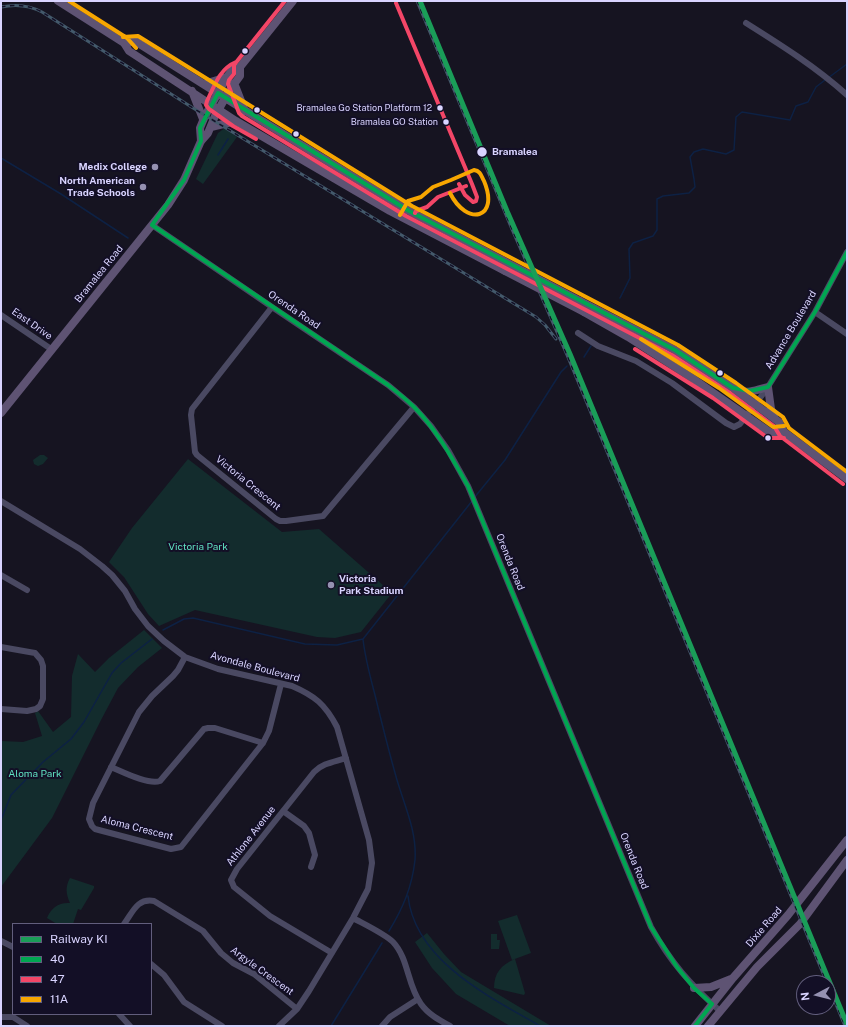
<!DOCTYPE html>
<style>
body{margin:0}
#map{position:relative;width:848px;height:1027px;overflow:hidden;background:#161421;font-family:"Public Sans",sans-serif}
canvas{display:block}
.frame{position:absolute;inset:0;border:2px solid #d9d4ff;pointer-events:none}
.legend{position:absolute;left:12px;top:923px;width:140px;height:92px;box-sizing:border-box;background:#130f26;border:1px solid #625e7d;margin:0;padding:5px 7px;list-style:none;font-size:12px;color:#d9d4ff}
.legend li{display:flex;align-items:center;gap:8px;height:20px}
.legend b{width:20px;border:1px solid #625e7d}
.north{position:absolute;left:796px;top:975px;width:40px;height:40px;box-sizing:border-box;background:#130f26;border:1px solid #625e7d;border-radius:50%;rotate:263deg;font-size:11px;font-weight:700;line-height:16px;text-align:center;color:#d9d4ff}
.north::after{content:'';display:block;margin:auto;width:14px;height:18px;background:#9591b1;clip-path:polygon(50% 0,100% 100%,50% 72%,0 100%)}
</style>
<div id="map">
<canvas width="848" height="1027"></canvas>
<div class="frame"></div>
<ul class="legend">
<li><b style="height:5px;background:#1a9d58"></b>Railway KI</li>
<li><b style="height:5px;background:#00a651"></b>40</li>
<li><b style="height:5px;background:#f34667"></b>47</li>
<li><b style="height:5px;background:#f7a600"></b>11A</li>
</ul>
<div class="north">N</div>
</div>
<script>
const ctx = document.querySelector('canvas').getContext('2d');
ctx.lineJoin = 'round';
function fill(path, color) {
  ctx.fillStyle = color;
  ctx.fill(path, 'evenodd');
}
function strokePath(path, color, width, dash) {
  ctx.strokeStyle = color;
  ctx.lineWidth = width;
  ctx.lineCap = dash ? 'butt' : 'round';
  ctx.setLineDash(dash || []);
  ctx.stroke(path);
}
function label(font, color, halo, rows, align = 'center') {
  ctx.font = font + ' "Public Sans",sans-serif';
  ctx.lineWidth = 4;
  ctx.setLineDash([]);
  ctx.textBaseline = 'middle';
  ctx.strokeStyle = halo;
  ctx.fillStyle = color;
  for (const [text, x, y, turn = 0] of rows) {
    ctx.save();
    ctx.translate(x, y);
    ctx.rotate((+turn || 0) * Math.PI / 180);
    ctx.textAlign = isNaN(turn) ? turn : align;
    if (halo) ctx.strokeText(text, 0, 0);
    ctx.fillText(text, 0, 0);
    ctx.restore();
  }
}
fill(new Path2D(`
 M225,128L237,137L203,184L196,179L218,133Z
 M40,455H44L48,458L43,464L38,466L34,464L33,460Z
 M188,459L282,532L319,529L392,593L361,632L335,638L317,637L195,610L159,626L148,614L124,577L109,562L132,528Z
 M144,630L162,648L138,667L118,688L101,720L52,818L1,887V741L23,742L42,736L35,713L38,711L53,732L71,717L72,676L78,654L95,672L109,658Z
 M70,878L94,886V888L81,910L78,909L73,924H57L47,918C51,908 59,902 70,903C66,894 65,887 70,878Z
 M517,915L531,953L512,960L498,921Z
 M427,933L444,954L461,972L551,1026H510L456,994L432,968L415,942Z
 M491,934H497V940H500L499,949H491Z
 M515,959L525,993L524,995L494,988C494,973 501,965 515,959Z`), '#132c2d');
strokePath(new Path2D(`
 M828,78L847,64
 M218,155L228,139
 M1,158L61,194L128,238
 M620,298L630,278L629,249L633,243L653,236L657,230V199L663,196L689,193L695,187L694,179L690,157L694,152L703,149L726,154L734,150L736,117L742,112L790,120L796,106L808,102L816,87L825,80
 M584,357L591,346
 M474,498L505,460L561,372L567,366
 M163,630L184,619L193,618L305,644L337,645L363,639L472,501
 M363,639C365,658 370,676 375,695C382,724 389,752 397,780C405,807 417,832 415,860C412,887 403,908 389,931
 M1,820L11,795L43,762L71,739L84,722L112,673L121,663L152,639
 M408,896C415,961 490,997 540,1026
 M331,1026L382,943`), '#0d2144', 1.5);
strokePath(new Path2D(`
 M746,23C781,45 816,67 847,95
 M152,225L272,307L388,385L414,407L431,426L448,450L468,486L651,927C671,963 690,984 720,1011
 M272,307L192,409L191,415L195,452L197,455L276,519L280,521H286L323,516L414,407
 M815,312L847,334
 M1,315L51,349
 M578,333L598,346L636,361L672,383L726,423L734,427L740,424L766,390L815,312L847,252
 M1,501L80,549L102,566L112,575L125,591L135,609L148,626L164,641L185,657L218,669L292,686C315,696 325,704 337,727L369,840L372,863L368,889L353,918L309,991L297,1009L279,1026
 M1,575L27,590
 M1,647L35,653L41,660L43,666V699L40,706L36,709L27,711L1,709
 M185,657L178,670L173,676L152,696L139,712L93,803L89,819L92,826L95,829L171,849L181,847L263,743L269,731L281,684
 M111,767C123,772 148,785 160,781L204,729L208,728H215L263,743
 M283,811L304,826L309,833L315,855L311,867
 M353,918C364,924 385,934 393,942C409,959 407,985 421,1004C428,1014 439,1020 450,1026
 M124,924C133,912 137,898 154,901L203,931L221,953L233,963L254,974L297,1009
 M1,941L13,947
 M332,953L270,916L234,887L231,880L237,869L314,772C323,763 334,762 346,758
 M151,964L164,975L184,1002L222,1026
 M119,1014L130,1026
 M1,1017H13L27,1026
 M382,1026L390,1017L418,999`), '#4a4962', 6);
strokePath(new Path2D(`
 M58,1L124,43L129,51L236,121L390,211L505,271
 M124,43L135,41L254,116L409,211L502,260
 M234,83L245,111
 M204,84L227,77
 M192,91L203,119
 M211,127L236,121
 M201,141L200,128L205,116L227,77L233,69L240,67
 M580,301L675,350L733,388L779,422L784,432L847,479
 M584,312L628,337L692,378L771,433L784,432
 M737,390C748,394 757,390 768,387L771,409L775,419
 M1,413L168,205L184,180L201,141L208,133L215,116L229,91L240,76V67L293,1
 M694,988L711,987L731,979
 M695,1026L733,978L788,915L847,840
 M708,1026L757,967L800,924L847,860`), '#5e5373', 8);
const rail = new Path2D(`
 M417,1L511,227L567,355L827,983
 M1,7C15,4 29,5 42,12L193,108L536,317L545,325L556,339
 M828,985L845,1026`);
strokePath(rail, '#43596b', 3);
strokePath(rail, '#130f26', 1.5, [4.5]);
strokePath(new Path2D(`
 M502,260L580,301
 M505,271L584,312`), '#5e5373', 8);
strokePath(new Path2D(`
 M695,1026L712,1004L694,988L677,967L651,927L468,486C452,458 437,430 414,407C406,399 397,392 388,385L152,225L184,180L201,141L200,128L218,93L409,211L675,350L733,388L750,391L768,387L815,312L847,252`), '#00a651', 4);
strokePath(new Path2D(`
 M285,1L234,65V74L229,80L228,84L239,113L242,116L406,216L672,355L730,393L774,426L780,436L843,484
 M396,3L472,184L477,197L476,201L473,202L465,195L459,184
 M236,62C219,69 214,87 207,101L206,105L209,109L233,126L256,139
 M415,213L416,211L427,207L438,197L466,186
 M635,349L713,398L768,438H784`), '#f34667', 4);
strokePath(new Path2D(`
 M69,1L127,38L136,48
 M123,37L138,36L412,206L678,345L736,383L783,417L789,428L847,472
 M400,215L408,201L421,197L433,187L451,180L474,170C481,171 481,176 484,181C500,219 467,227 450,193
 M641,339L719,388L773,427L784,426`), '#f7a600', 4);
strokePath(new Path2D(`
 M420,1L507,211L570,354L847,1024`), '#1a9d58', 5);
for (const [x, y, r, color] of [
 [245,51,3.5,"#d9d4ff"],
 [440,108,3.5,"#d9d4ff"],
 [257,110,3.5,"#d9d4ff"],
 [446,122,3.5,"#d9d4ff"],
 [296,134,3.5,"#d9d4ff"],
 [482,152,5.5,"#d9d4ff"],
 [155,167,4,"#9591b1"],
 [143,187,4,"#9591b1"],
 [720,373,3.5,"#d9d4ff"],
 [768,438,3.5,"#d9d4ff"],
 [331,585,4,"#9591b1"]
]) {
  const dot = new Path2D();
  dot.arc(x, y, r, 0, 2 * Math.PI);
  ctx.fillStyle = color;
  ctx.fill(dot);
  strokePath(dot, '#130f26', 1.5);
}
label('9px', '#d9d4ff', '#130f26', [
 ["Bramalea Go Station Platform 12",432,108],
 ["Bramalea GO Station",438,122]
], 'right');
label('bold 10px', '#d9d4ff', '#130f26', [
 ["Bramalea",492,152]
], 'left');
label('bold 10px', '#d9d4ff', '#130f26', [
 ["Medix College",147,167],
 ["North American",135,181],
 ["Trade Schools",135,193],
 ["Victoria",339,579,"left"],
 ["Park Stadium",339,591,"left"]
], 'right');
label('10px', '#d9d4ff', '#130f26', [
 ["Bramalea Road",99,274,-51],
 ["Orenda Road",294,310,34],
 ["East Drive",32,324,35],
 ["Advance Boulevard",791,330,-59],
 ["Victoria Crescent",248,483,39],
 ["Orenda Road",510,562,68],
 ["Avondale Boulevard",255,667,15],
 ["Aloma Crescent",137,828,14],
 ["Athlone Avenue",251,836,-52],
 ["Orenda Road",634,861,68],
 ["Dixie Road",764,927,-49],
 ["Argyle Crescent",262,971,36]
]);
label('10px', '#5fe0c0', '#130f26', [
 ["Victoria Park",198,547],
 ["Aloma Park",35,774]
]);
</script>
